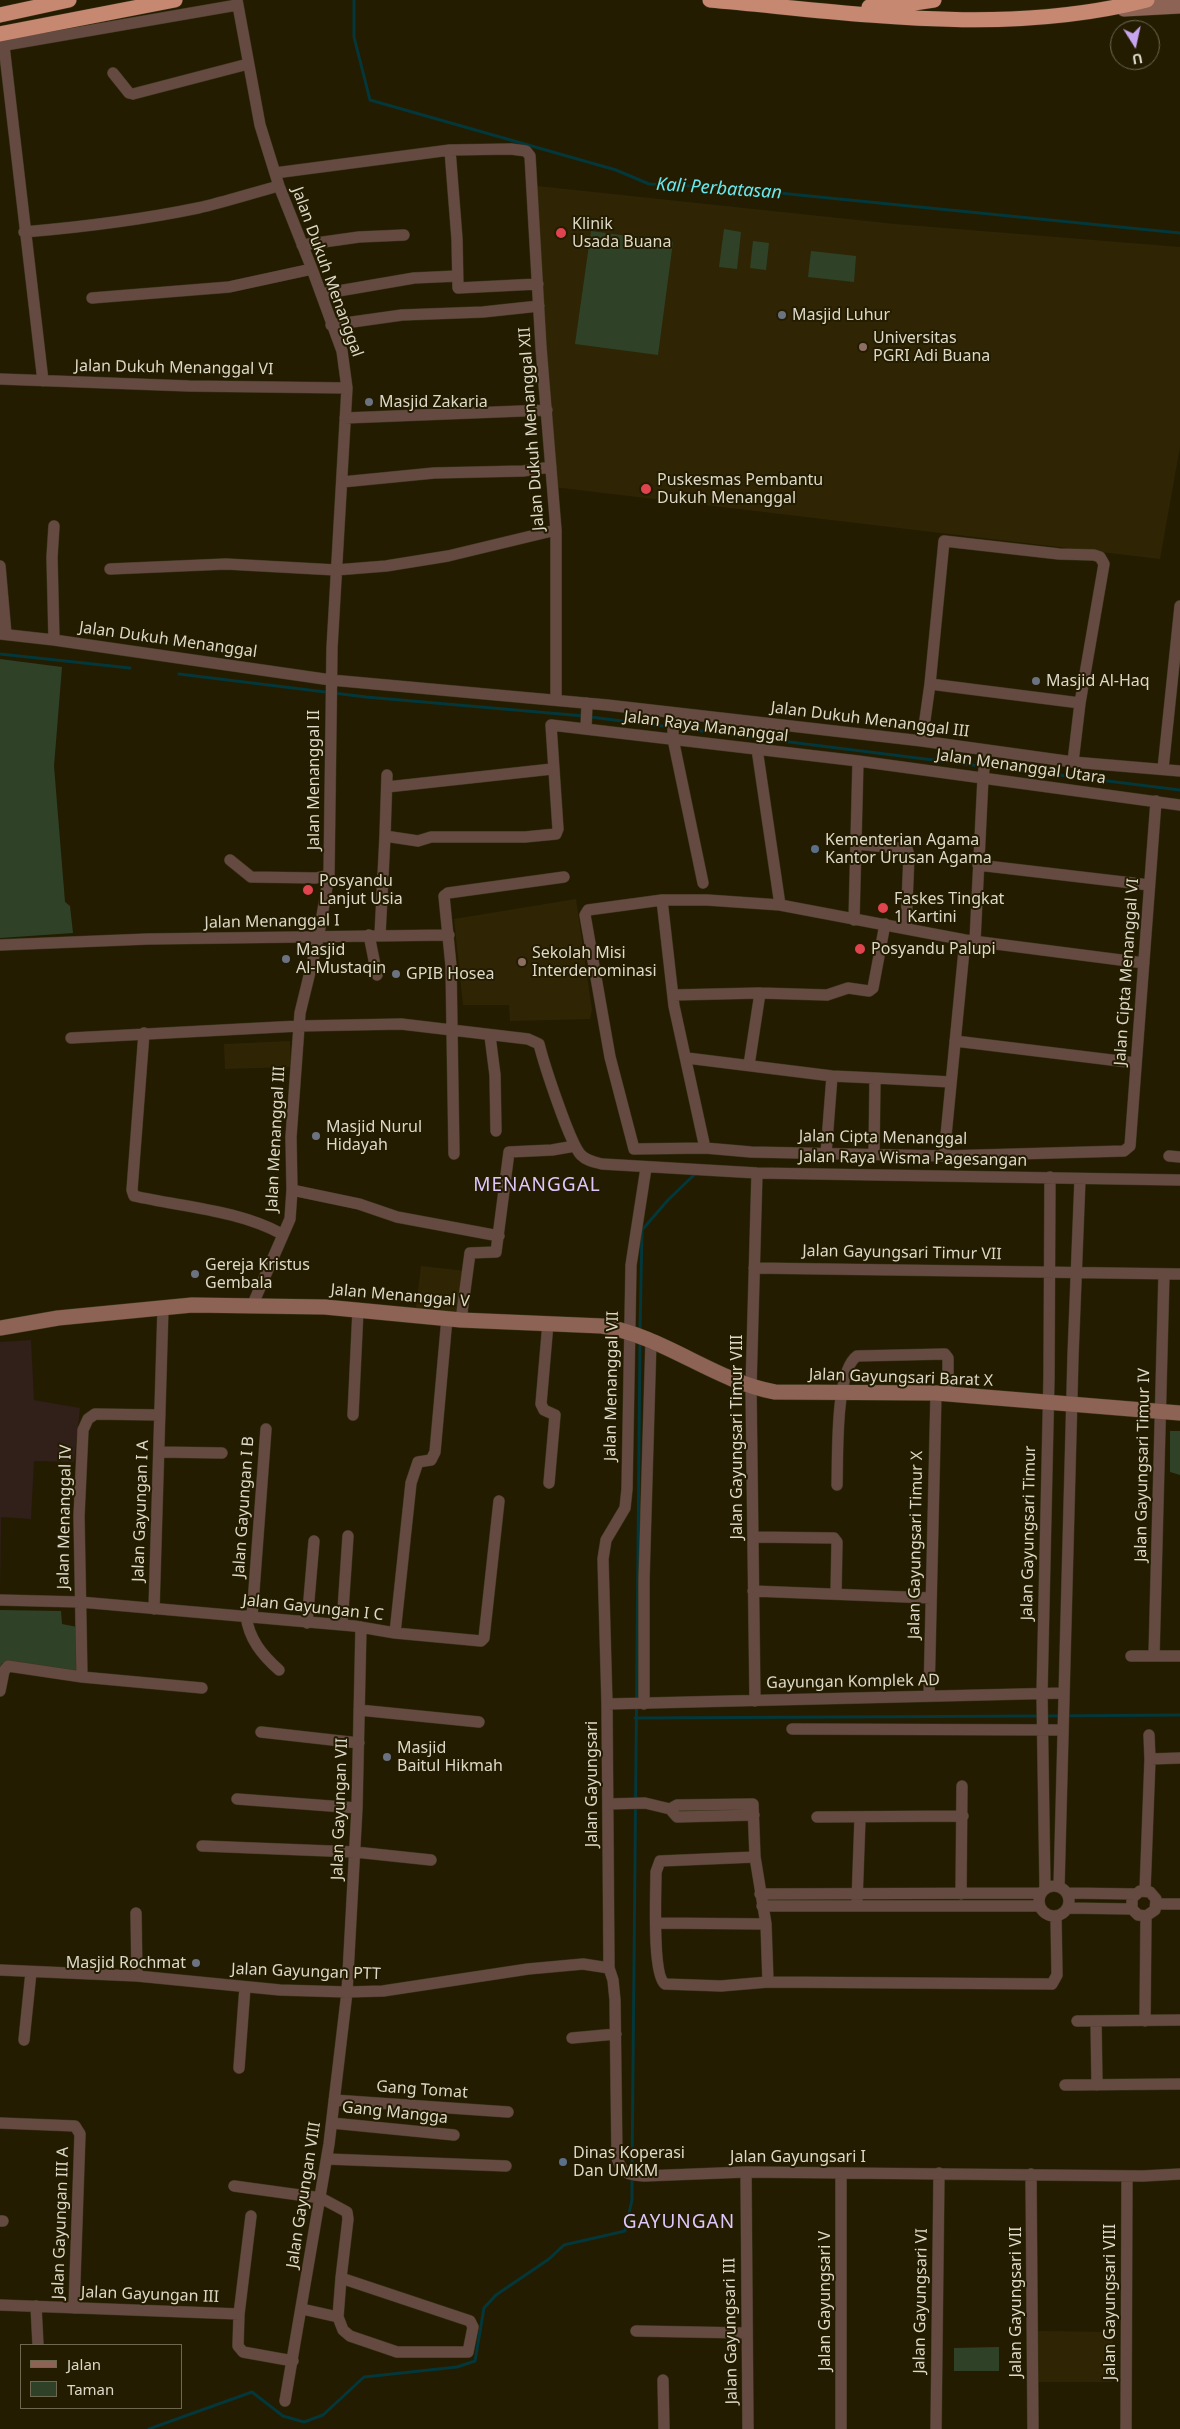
<!DOCTYPE html>
<style>
body{margin:0}
#map{position:relative;width:1180px;height:2429px;overflow:hidden;background:#241c01;font-family:"Noto Sans",sans-serif}
canvas{display:block}
.legend{position:absolute;left:20px;top:2344px;width:162px;height:65px;box-sizing:border-box;background:#241c01;border:1px solid #6e6851;margin:0;padding:6px 9px;list-style:none;font-size:15px;color:#ddd9c8}
.legend li{display:flex;align-items:center;gap:10px;height:25px}
.legend b{width:25px;border:1px solid #6e6851}
.north{position:absolute;left:1110px;top:20px;width:50px;height:50px;box-sizing:border-box;background:#241c01;border:1px solid #6e6851;border-radius:50%;rotate:170deg;font-size:14px;font-weight:700;line-height:20px;text-align:center;color:#ddd9c8}
.north::after{content:'';display:block;margin:auto;width:18px;height:22px;background:#c8a6ef;clip-path:polygon(50% 0,100% 100%,50% 72%,0 100%)}
</style>
<div id="map">
<canvas width="1180" height="2429"></canvas>
<ul class="legend">
<li><b style="height:6px;background:#8c6355"></b>Jalan</li>
<li><b style="height:14px;background:#2f4227"></b>Taman</li>
</ul>
<div class="north">U</div>
</div>
<script>
const ctx = document.querySelector('canvas').getContext('2d');
ctx.lineJoin = 'round';
function fill(path, color) {
  ctx.fillStyle = color;
  ctx.fill(path, 'evenodd');
}
function strokePath(path, color, width, dash) {
  ctx.strokeStyle = color;
  ctx.lineWidth = width;
  ctx.lineCap = dash ? 'butt' : 'round';
  ctx.setLineDash(dash || []);
  ctx.stroke(path);
}
function label(font, color, halo, rows, align = 'center') {
  ctx.font = font + ' "Noto Sans",sans-serif';
  ctx.lineWidth = 4;
  ctx.setLineDash([]);
  ctx.textBaseline = 'middle';
  ctx.strokeStyle = halo;
  ctx.fillStyle = color;
  for (const [text, x, y, turn = 0] of rows) {
    ctx.save();
    ctx.translate(x, y);
    ctx.rotate((+turn || 0) * Math.PI / 180);
    ctx.textAlign = isNaN(turn) ? turn : align;
    if (halo) ctx.strokeText(text, 0, 0);
    ctx.fillText(text, 0, 0);
    ctx.restore();
  }
}
fill(new Path2D(`
 M31,1340L34,1400L80,1408L74,1462L34,1461L31,1519L1,1517L0,1596V1342Z`), '#311f19');
fill(new Path2D(`
 M537,186L895,224L1180,247V447L1160,559L553,487Z
 M576,899L592,1010L590,1019L510,1021L509,1005H463L454,919Z
 M290,1041L291,1067L225,1069L224,1044Z
 M421,1266L466,1271L461,1313L416,1308Z
 M1038,2331L1113,2332L1112,2382H1037Z`), '#2f2504');
fill(new Path2D(`
 M724,229L741,232L737,269L719,267Z
 M591,231L673,242L658,355L575,344Z
 M753,241L769,243L766,270L750,268Z
 M811,251L856,256L854,282L808,277Z
 M0,659L62,667L54,766L65,902L70,906L73,933L0,938Z
 M1170,1431H1180V1475L1170,1472Z
 M0,1610L61,1611L62,1624L77,1627L79,1674L2,1663L0,1671Z
 M999,2347V2371H954V2348Z`), '#2f4227');
strokePath(new Path2D(`
 M354,0V37L370,100L616,170L649,184L729,188L1180,233
 M0,654L130,668
 M179,674L366,697L584,716
 M590,717L981,766
 M987,766L1180,790
 M640,1332L642,1230L668,1200L695,1174
 M1046,1716L1180,1715
 M635,1718L1039,1716
 M632,2172L640,1341
 M149,2429L252,2392L283,2416L304,2422L323,2415L364,2377L457,2367L475,2361L484,2308L496,2295L549,2259L564,2245L625,2231L632,2200V2178`), '#03373a', 3);
const street = new Path2D(`
 M237,0L260,125L279,186L312,269L342,351L347,388L332,648L329,875L318,939L300,1013L291,1137L292,1190L290,1219L252,1306
 M0,46L237,5
 M4,46L43,381
 M113,73L129,93L133,94L248,64
 M450,150L457,239L458,288L538,284
 M275,173L450,150L511,149L526,151L530,156L541,347L556,530V700
 M24,232C83,227 140,220 198,208C225,202 252,193 279,186
 M302,245L359,237L404,235
 M321,294L414,278L457,276
 M92,298L229,287L312,269
 M331,325L402,315L483,312L539,306
 M0,379L189,386L347,388
 M345,418L547,410
 M342,482L434,473L523,471L551,467
 M54,526L52,557L54,640
 M0,566L6,634
 M110,569L226,564L336,570L386,566L448,556L556,530
 M0,634L54,640L331,680L607,705L922,741L1073,762L1180,771
 M930,684L1080,703
 M673,713V739L703,883
 M586,729L587,703
 M922,741L930,684L944,541L1059,554L1094,555L1100,557L1104,564L1080,703L1073,762
 M757,749L780,905
 M1163,769L1180,606
 M387,787L552,769
 M385,836L387,775
 M856,844L907,849L909,855L906,927
 M230,860L251,877L316,878L329,875
 M978,865L1149,885
 M662,900L674,1006L705,1148
 M854,920L858,761
 M369,935L377,975
 M380,935L385,836L418,841L431,837H525L556,834L558,829L551,725L858,761L1180,805
 M975,941L983,778L986,750
 M0,945L148,939L449,935
 M1144,963L965,940L780,905L707,900H662L588,910L585,915L610,1057L634,1149L705,1148L751,1152L944,1156L1124,1151L1130,1146C1138,1031 1147,916 1156,801
 M673,995L760,993L827,995L848,988L869,991L873,988L885,924
 M144,1033L132,1190L134,1196C183,1207 238,1210 282,1234
 M490,1036L495,1075L496,1131
 M71,1038L299,1026L401,1024L528,1039L539,1044C544,1064 570,1144 581,1155C587,1161 594,1162 602,1164L757,1173L1180,1180
 M955,1041L1136,1063
 M687,1058L832,1076L875,1078
 M749,1065L760,993
 M454,1154L451,966L444,896L448,893L564,877
 M826,1154L832,1076
 M874,1155L875,1078L951,1082
 M944,1156L965,940
 M1169,1156L1180,1157
 M646,1168L631,1265L627,1489L625,1508L606,1540L603,1559L607,1704L609,1968L613,1980L615,2000L617,2158C622,2174 629,2175 644,2176L746,2172L1143,2176L1180,2174
 M292,1190L359,1204L397,1217L499,1236
 M754,1268L1180,1274
 M461,1320L470,1253L496,1252L509,1152L552,1150L575,1146
 M548,1323L541,1404L544,1410L555,1415L549,1483
 M160,1415L95,1414L88,1419L83,1430L79,1516L82,1677L202,1688
 M353,1415L358,1310
 M159,1452L222,1453
 M837,1485C838,1457 835,1371 857,1356L945,1354L948,1358V1395
 M753,1537L834,1538L837,1542L836,1594
 M753,1591L931,1598
 M0,1600L80,1602L354,1626L395,1633L481,1641L484,1638L499,1501
 M154,1609L163,1308
 M246,1616C249,1639 262,1655 279,1670
 M252,1617L266,1429
 M307,1623L314,1541
 M342,1625L348,1536
 M395,1633L411,1483L418,1462L431,1460L435,1452L447,1318
 M1131,1656H1180
 M1154,1656L1164,1274
 M0,1691L4,1671L8,1666L82,1677
 M929,1696L936,1393
 M755,1701L751,1387L757,1173
 M607,1704L1064,1693
 M644,1704V1580L651,1340
 M359,1710L479,1722
 M792,1729L1063,1730
 M261,1732L359,1743
 M1150,1759L1180,1758
 M237,1799L357,1808
 M608,1804L645,1803L670,1809L677,1805L753,1804L755,1857L766,1924L768,1982L1052,1984L1057,1975L1056,1917
 M670,1809L677,1817L754,1815
 M817,1817L963,1816
 M202,1846L355,1852L431,1860
 M755,1857L660,1861L656,1872C656,1891 652,1975 665,1984L721,1986L768,1982
 M1039 1901a15 15 0 1 1 30 0a15 15 0 1 1-30 0Z
 M1059,1887L1073,1356L1080,1179
 M1045,1888L1042,1694L1049,1377L1050,1177
 M1145,1891L1150,1759L1149,1735
 M1068,1893L1136,1894
 M760,1894L1041,1893
 M961,1894L962,1786
 M857,1902L860,1818
 M1157,1904H1180
 M762,1906H1039
 M1068,1908L1132,1909L1138,1915L1146,1916L1155,1910L1156,1899L1150,1892L1140,1891L1132,1898V1909
 M136,1913L137,1976
 M656,1923L766,1924
 M0,1970L137,1976L280,1990L347,1992L383,1991L528,1969L583,1964L609,1968
 M1077,2021L1180,2020
 M1096,2021L1097,2085
 M1145,2021L1146,1916
 M572,2038L616,2034
 M24,2040L31,1972
 M239,2068L245,1987
 M1065,2085L1180,2084
 M334,2100L508,2112
 M0,2123L75,2126L80,2134L74,2308
 M332,2123L454,2135
 M327,2159L506,2166
 M746,2172L748,2429
 M1031,2174L1033,2429
 M234,2186L321,2198L347,2212L348,2219L341,2278
 M251,2216L239,2314L238,2346L243,2352L293,2361
 M0,2221H3
 M341,2278L470,2321L473,2327L468,2352H397L350,2336L343,2330L338,2317Z
 M0,2305L239,2314
 M36,2306L38,2345
 M302,2309L338,2317
 M636,2331L746,2333
 M663,2380L664,2429
 M285,2401L329,2144L347,1992L357,1808L361,1627
 M841,2429V2173
 M936,2429L939,2173
 M1126,2429L1127,2176`);
const secondary = new Path2D(`
 M1124,9L1180,6
 M0,1328L58,1318L192,1305L325,1307L461,1320L602,1326C664,1336 714,1381 775,1392L936,1393L1180,1413`);
const highway = new Path2D(`
 M710,0C856,13 1003,37 1147,0
 M869,7H887L934,0
 M0,15L69,0
 M0,34L175,0`);
strokePath(street, '#3e361d', 12);
strokePath(secondary, '#3e361d', 16);
strokePath(highway, '#3e361d', 16);
strokePath(street, '#644a41', 11);
strokePath(secondary, '#8c6355', 15);
strokePath(highway, '#c78872', 15);
for (const [x, y, r, color] of [
 [561,233,6,"#e0444e"],
 [782,315,5,"#6b7280"],
 [863,347,5,"#8d6e63"],
 [369,402,5,"#6b7280"],
 [646,489,6,"#e0444e"],
 [1036,681,5,"#6b7280"],
 [815,849,5,"#5c6f8a"],
 [308,890,6,"#e0444e"],
 [883,908,6,"#e0444e"],
 [860,949,6,"#e0444e"],
 [286,959,5,"#6b7280"],
 [522,962,5,"#8d6e63"],
 [396,974,5,"#6b7280"],
 [316,1136,5,"#6b7280"],
 [195,1274,5,"#6b7280"],
 [387,1757,5,"#6b7280"],
 [196,1963,5,"#6b7280"],
 [563,2162,5,"#5c6f8a"]
]) {
  const dot = new Path2D();
  dot.arc(x, y, r, 0, 2 * Math.PI);
  ctx.fillStyle = color;
  ctx.fill(dot);
  strokePath(dot, '#241c01', 2);
}
label('16px', '#ddd9c8', '#241c01', [
 ["Klinik",572,224],
 ["Usada Buana",572,242],
 ["Masjid Luhur",792,315],
 ["Universitas",873,338],
 ["PGRI Adi Buana",873,356],
 ["Masjid Zakaria",379,402],
 ["Puskesmas Pembantu",657,480],
 ["Dukuh Menanggal",657,498],
 ["Masjid Al-Haq",1046,681],
 ["Kementerian Agama",825,840],
 ["Kantor Urusan Agama",825,858],
 ["Posyandu",319,881],
 ["Lanjut Usia",319,899],
 ["Faskes Tingkat",894,899],
 ["1 Kartini",894,917],
 ["Posyandu Palupi",871,949],
 ["Masjid",296,950],
 ["Al-Mustaqin",296,968],
 ["Sekolah Misi",532,953],
 ["Interdenominasi",532,971],
 ["GPIB Hosea",406,974],
 ["Masjid Nurul",326,1127],
 ["Hidayah",326,1145],
 ["Gereja Kristus",205,1265],
 ["Gembala",205,1283],
 ["Masjid",397,1748],
 ["Baitul Hikmah",397,1766],
 ["Masjid Rochmat",186,1963,"right"],
 ["Dinas Koperasi",573,2153],
 ["Dan UMKM",573,2171]
], 'left');
label('16px', '#ddd9c8', '#241c01', [
 ["Jalan Dukuh Menanggal",327,272,70],
 ["Jalan Dukuh Menanggal VI",174,368,1],
 ["Jalan Dukuh Menanggal XII",532,429,-94],
 ["Jalan Dukuh Menanggal",168,640,8],
 ["Jalan Dukuh Menanggal III",870,720,7],
 ["Jalan Raya Mananggal",706,727,7],
 ["Jalan Menanggal Utara",1021,767,8],
 ["Jalan Menanggal II",314,780,-90],
 ["Jalan Menanggal I",272,922,-1],
 ["Jalan Cipta Menanggal VI",1127,972,-86],
 ["Jalan Cipta Menanggal",883,1138,1],
 ["Jalan Menanggal III",276,1139,-87],
 ["Jalan Raya Wisma Pagesangan",913,1159,1],
 ["Jalan Gayungsari Timur VII",902,1253,1],
 ["Jalan Menanggal V",400,1296,5],
 ["Jalan Gayungsari Barat X",901,1378,2],
 ["Jalan Menanggal VII",612,1386,-89],
 ["Jalan Gayungsari Timur VIII",737,1437,-90],
 ["Jalan Gayungsari Timur IV",1143,1465,-89],
 ["Jalan Gayungan I B",244,1507,-86],
 ["Jalan Gayungan I A",141,1511,-88],
 ["Jalan Menanggal IV",65,1517,-89],
 ["Jalan Gayungsari Timur",1029,1533,-89],
 ["Jalan Gayungsari Timur X",916,1545,-89],
 ["Jalan Gayungan I C",313,1608,6],
 ["Gayungan Komplek AD",853,1682,-1],
 ["Jalan Gayungsari",592,1784,-90],
 ["Jalan Gayungan VII",340,1809,-88],
 ["Jalan Gayungan PTT",306,1972,2],
 ["Gang Tomat",422,2090,4],
 ["Gang Mangga",395,2113,6],
 ["Jalan Gayungsari I",798,2157],
 ["Jalan Gayungan VIII",304,2195,-81],
 ["Jalan Gayungan III A",61,2223,-88],
 ["Jalan Gayungan III",150,2295,2],
 ["Jalan Gayungsari V",825,2301,-90],
 ["Jalan Gayungsari VI",921,2301,-89],
 ["Jalan Gayungsari VII",1016,2302,-90],
 ["Jalan Gayungsari VIII",1110,2302,-90],
 ["Jalan Gayungsari III",731,2331,-91]
]);
label('italic 18px', '#67e9f0', '#241c01', [
 ["Kali Perbatasan",719,189,4]
]);
ctx.letterSpacing = '1px';
label('19px', '#dfc7fe', '#241c01', [
 ["MENANGGAL",537,1186],
 ["GAYUNGAN",679,2223]
]);
ctx.letterSpacing = '0px';
</script>
